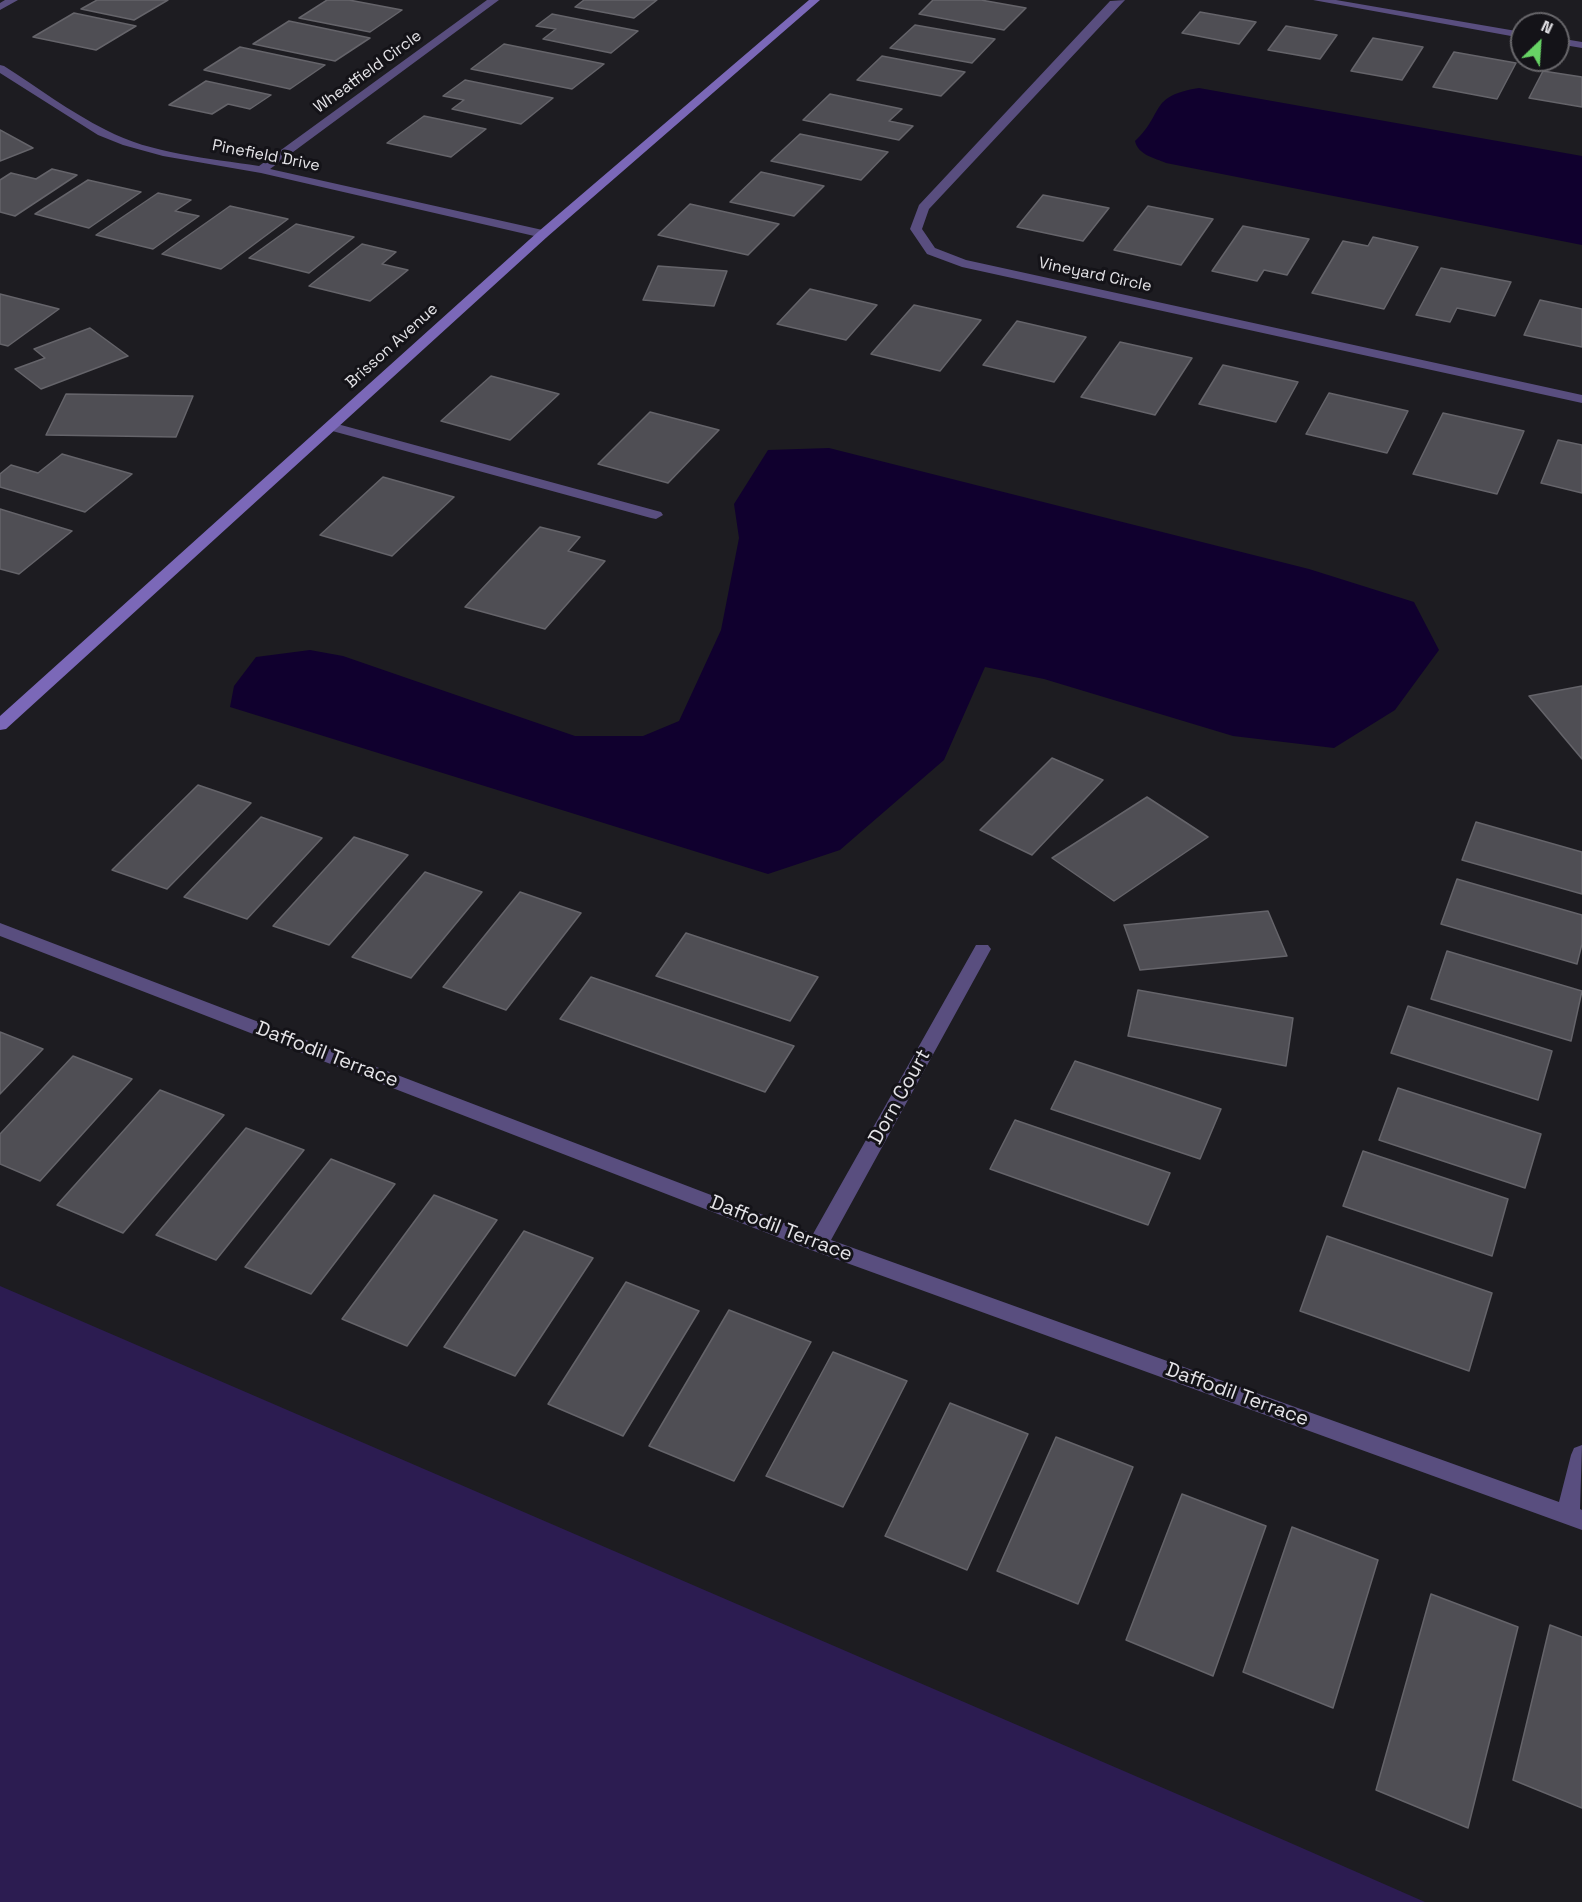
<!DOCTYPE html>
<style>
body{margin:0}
#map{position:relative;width:1582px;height:1902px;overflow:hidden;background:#1d1c21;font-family:"Space Grotesk",sans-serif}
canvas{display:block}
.north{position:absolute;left:1510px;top:12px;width:60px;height:60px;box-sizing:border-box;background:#141318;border:2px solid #68676b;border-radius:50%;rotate:25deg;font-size:16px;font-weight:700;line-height:24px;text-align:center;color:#e5e4e8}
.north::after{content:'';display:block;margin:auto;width:21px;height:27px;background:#67d465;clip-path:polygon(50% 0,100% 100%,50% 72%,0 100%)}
</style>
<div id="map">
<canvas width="1582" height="1902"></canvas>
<div class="north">N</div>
</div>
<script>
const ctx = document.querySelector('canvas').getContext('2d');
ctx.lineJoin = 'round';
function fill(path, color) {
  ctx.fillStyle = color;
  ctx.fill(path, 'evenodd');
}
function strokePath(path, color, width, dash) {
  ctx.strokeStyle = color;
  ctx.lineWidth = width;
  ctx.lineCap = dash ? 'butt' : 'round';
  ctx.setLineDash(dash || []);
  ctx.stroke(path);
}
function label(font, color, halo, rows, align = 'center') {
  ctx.font = font + ' "Space Grotesk",sans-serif';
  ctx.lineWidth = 6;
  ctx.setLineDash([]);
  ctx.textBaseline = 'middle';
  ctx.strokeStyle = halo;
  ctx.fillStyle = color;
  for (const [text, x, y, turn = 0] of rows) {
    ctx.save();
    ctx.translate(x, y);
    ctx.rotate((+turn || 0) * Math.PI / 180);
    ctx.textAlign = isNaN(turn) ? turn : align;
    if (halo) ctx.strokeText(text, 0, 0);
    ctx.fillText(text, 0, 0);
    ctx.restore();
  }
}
fill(new Path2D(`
 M0,1286L1286,1841L1425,1902H0Z`), '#2c1c51');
fill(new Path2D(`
 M1199,88L1582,156V245L1166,163C1155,158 1138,155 1135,141C1165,113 1148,96 1199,88Z
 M829,448L1309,569L1414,602L1439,650L1395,710L1334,748L1233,736L1044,679L985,667L944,760L840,850L768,874L230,707L234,686L256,657L310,650L343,656L575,736H643L679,721L721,630L739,538L734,504L768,450Z`), '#10002e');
const building = new Path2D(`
 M97,0H168L134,20L81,9Z
 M327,0H349L402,10L370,32L299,18Z
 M584,0H657L634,18L575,7Z
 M933,0H981L1026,8L1004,30L919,14Z
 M1200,12L1256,22L1239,44L1182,33Z
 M74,13L136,26L96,50L33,37Z
 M552,14L638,31L611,53L543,39L556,29L536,26Z
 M289,21L370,38L335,61L253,44Z
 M915,25L995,39L972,63L890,48Z
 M1286,26L1337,35L1320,59L1268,50Z
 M1373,38L1423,47L1402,80L1351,71Z
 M504,44L604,64L572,89L471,69Z
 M240,47L325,65L290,89L204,70Z
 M1454,52L1516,63L1497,99L1433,87Z
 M882,56L965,72L941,96L857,80Z
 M1543,71L1582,77V107L1529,98Z
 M465,80L553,98L521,124L452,109L464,100L443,96Z
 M206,81L271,95L250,109L228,104L212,114L169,105Z
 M830,94L902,109L889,121L913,126L899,140L803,120Z
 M424,116L486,129L451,157L387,143Z
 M0,130L33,148L0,161Z
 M800,134L888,152L861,180L771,161Z
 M52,169L77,175L15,216L0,212V180L11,173L36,179Z
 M761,172L824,186L794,216L730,202Z
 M88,180L141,192L89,228L35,214Z
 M158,193L191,200L175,211L199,216L153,249L96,235Z
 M1043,195L1109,208L1083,241L1017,227Z
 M690,204L779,224L748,255L658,235Z
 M230,206L288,219L221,269L162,254Z
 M1148,206L1213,219L1181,265L1114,250Z
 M296,224L354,237L309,273L249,258Z
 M1243,226L1309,239L1287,275L1264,270L1257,281L1212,271Z
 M1373,237L1418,247L1384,309L1312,293L1343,241L1368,246Z
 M362,244L396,252L382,264L408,270L370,301L309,286Z
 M658,266L727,271L714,306L643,300Z
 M1441,268L1511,282L1495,316L1457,308L1450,322L1416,315Z
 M810,289L877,305L846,340L777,324Z
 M0,294L59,309L8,346L0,344Z
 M1540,300L1582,309V347L1524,335Z
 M914,305L981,320L940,371L871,354Z
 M1017,321L1086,337L1054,382L983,365Z
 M90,328L128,356L41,389L15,369L45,358L34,349Z
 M1120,342L1192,358L1155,415L1081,397Z
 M1223,365L1298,382L1276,422L1199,404Z
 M491,376L559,394L510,440L441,421Z
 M1329,393L1408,411L1387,453L1306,434Z
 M66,394L193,396L176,437L46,435Z
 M650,412L719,430L668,483L598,464Z
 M1443,413L1524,431L1497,494L1413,474Z
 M1558,440L1582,445V493L1541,483Z
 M62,454L132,474L85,512L0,487V474L11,465L38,473Z
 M383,477L454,497L392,556L320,535Z
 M0,509L72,531L19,574L0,569Z
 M540,527L580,537L568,551L605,561L545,629L465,607Z
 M1582,686V759L1529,696Z
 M1052,758L1103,780L1032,855L980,830Z
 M198,785L251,803L167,889L112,870Z
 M1147,797L1208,837L1114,901L1052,858Z
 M261,817L322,838L247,919L184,897Z
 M1476,822L1582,852V894L1462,860Z
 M354,837L408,855L329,945L273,926Z
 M425,872L482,892L411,978L352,957Z
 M1457,879L1582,915V944L1577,964L1441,924Z
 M520,892L581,913L506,1010L443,987Z
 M1268,911L1287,956L1140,970L1124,925Z
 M686,933L818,977L790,1021L656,976Z
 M1447,951L1582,991L1571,1041L1431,999Z
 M591,977L794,1046L765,1092L560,1019Z
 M1138,990L1293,1018L1286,1066L1128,1036Z
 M1408,1006L1552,1051L1538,1100L1391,1053Z
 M0,1032L43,1049L0,1094Z
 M73,1056L132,1079L40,1181L0,1164V1134Z
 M1075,1061L1221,1109L1200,1159L1051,1109Z
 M1398,1088L1541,1134L1525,1188L1379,1140Z
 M160,1090L224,1115L123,1233L57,1205Z
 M1015,1120L1170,1173L1148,1225L990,1169Z
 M246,1128L304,1150L216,1260L156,1235Z
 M1363,1151L1508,1199L1492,1256L1343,1206Z
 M331,1159L395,1184L311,1294L245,1267Z
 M434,1195L497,1220L407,1346L342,1319Z
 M524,1231L593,1258L515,1376L444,1347Z
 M1327,1236L1492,1293L1469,1371L1300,1311Z
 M626,1282L699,1311L623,1436L548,1404Z
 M729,1310L811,1342L734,1481L649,1446Z
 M833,1352L907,1381L843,1507L766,1476Z
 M950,1403L1028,1434L967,1570L885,1536Z
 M1056,1437L1133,1467L1078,1604L997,1571Z
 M1182,1494L1266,1526L1213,1676L1126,1640Z
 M1292,1527L1378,1560L1333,1708L1243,1672Z
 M1431,1594L1518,1627L1468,1828L1376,1790Z
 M1550,1625L1582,1637V1808L1513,1780Z`);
fill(building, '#4f4e54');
strokePath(building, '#65646a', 1.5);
fill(new Path2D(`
 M5,0H18L0,10V3Z
 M487,0H499L270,169L547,231V237L543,238L261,173L163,156L123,145L98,135L0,73V65L4,66C37,87 70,112 106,130C151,154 209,158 259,166Z
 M1125,0L929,209L922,229L935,248L966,260L1582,395V403L962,267L927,254L910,229L919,205L1110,1Z
 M1313,0H1336L1522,32V38Z
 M1558,38L1582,42V48L1558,44Z
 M330,422L661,512L663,515L656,519L651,518L325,429L323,426Z
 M0,923L813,1234L976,945H988L991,949L831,1240L1559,1502L1571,1455L1574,1448L1582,1445L1580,1509L1582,1510V1530L811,1250L0,936Z`), '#594e7f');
fill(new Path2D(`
 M809,0H820L547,237L6,729L0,730V716L539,231Z`), '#7b68b8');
label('16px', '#e5e4e8', '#141318', [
 ["Wheatfield Circle",368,72,-36],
 ["Pinefield Drive",266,156,11],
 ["Vineyard Circle",1095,275,12],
 ["Brisson Avenue",392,346,-42]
]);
label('20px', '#e5e4e8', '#141318', [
 ["Daffodil Terrace",327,1055,21],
 ["Dorn Court",900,1097,-61],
 ["Daffodil Terrace",781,1229,21],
 ["Daffodil Terrace",1237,1395,20]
]);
</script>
